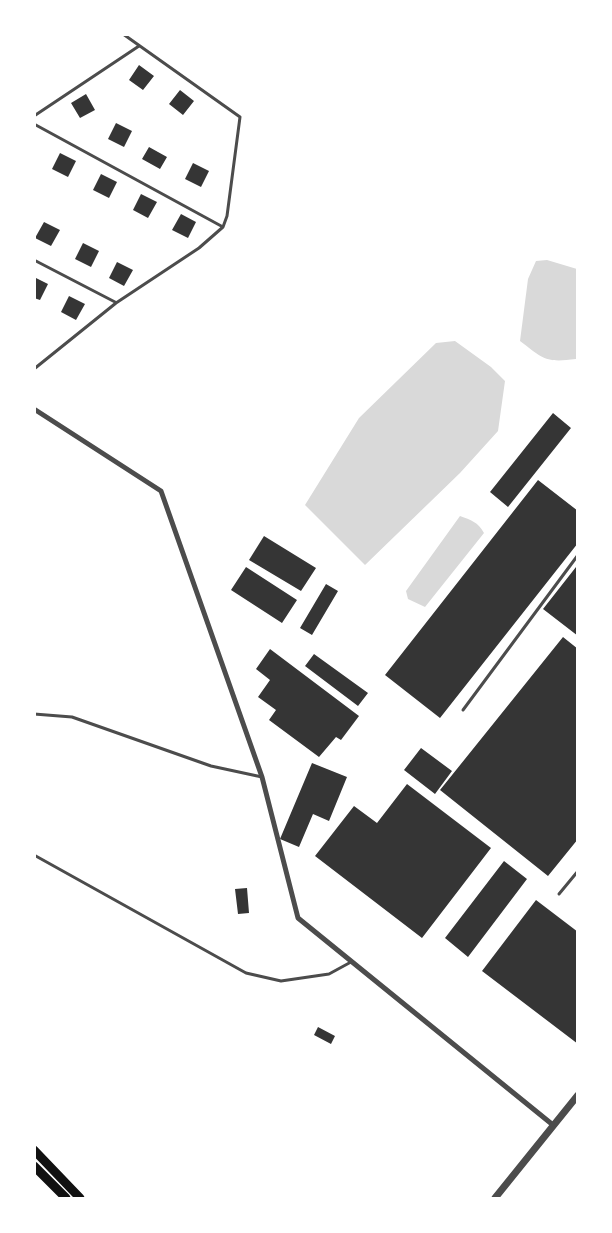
<!DOCTYPE html>
<style>
body{margin:0}
#map{position:relative;width:612px;height:1233px;overflow:hidden;background:#fff;font-family:Manrope,sans-serif}
canvas{display:block}
.frame{position:absolute;inset:0;border:36px solid #fff;pointer-events:none}
</style>
<div id="map">
<canvas width="612" height="1233"></canvas>
<div class="frame"></div>
</div>
<script>
const ctx = document.querySelector('canvas').getContext('2d');
ctx.lineJoin = 'round';
function fill(path, color) {
  ctx.fillStyle = color;
  ctx.fill(path, 'evenodd');
}
function strokePath(path, color, width, dash) {
  ctx.strokeStyle = color;
  ctx.lineWidth = width;
  ctx.lineCap = dash ? 'butt' : 'round';
  ctx.setLineDash(dash || []);
  ctx.stroke(path);
}
fill(new Path2D(`
 M547,260L577,269L578,358L576,359C545,363 544,359 520,341L528,279L536,261Z
 M455,341L491,367L505,381L498,431L460,473L365,565L305,505L359,418L436,343Z
 M460,516C471,520 478,522 484,533L425,607L408,599L406,591Z`), '#d9d9d9');
fill(new Path2D(`
 M139,65L154,76L143,90L129,80Z
 M180,90L194,101L183,115L169,104Z
 M86,94L95,110L80,118L71,103Z
 M116,123L132,131L124,147L108,139Z
 M149,147L167,157L160,169L142,159Z
 M60,153L76,161L68,177L52,169Z
 M193,163L209,171L201,187L185,179Z
 M101,174L117,182L109,198L93,190Z
 M141,194L157,202L148,218L133,210Z
 M181,214L196,222L188,238L172,230Z
 M44,222L60,230L51,246L35,238Z
 M83,243L99,251L91,267L75,259Z
 M117,262L133,270L124,286L109,278Z
 M34,277L48,284L40,300L34,298Z
 M69,296L85,304L76,320L61,312Z
 M553,413L571,428L508,507L490,492Z
 M538,480L578,511V543L440,718L385,675Z
 M264,536L316,568L301,591L249,560Z
 M246,567L297,600L282,623L231,590Z
 M576,567L578,568V636L543,609Z
 M326,584L338,591L312,635L300,628Z
 M563,637L578,649V839L548,876L440,790Z
 M270,649L359,716L341,740L336,737L319,757L269,720L276,710L258,697L270,680L256,669Z
 M314,654L368,693L358,706L305,666Z
 M421,748L452,771L435,794L404,770Z
 M312,763L347,777L329,821L313,814L299,847L280,839Z
 M407,784L491,848L422,938L315,856L354,806L377,823Z
 M504,861L527,879L468,957L445,938Z
 M247,888L249,913L238,914L235,889Z
 M536,900L578,932V1044L482,971Z
 M318,1027L335,1036L331,1044L314,1035Z`), '#353535');
strokePath(new Path2D(`
 M34,116L139,46
 M34,124L223,227
 M34,260L115,302
 M34,369L116,303L199,248L223,227L227,216L240,117L123,34
 M463,710L578,555
 M34,714L72,717L211,766L262,777
 M34,855L246,973L281,981L329,974L351,962
 M559,894L578,871`), '#4c4c4c', 3);
strokePath(new Path2D(`
 M34,409L161,491L262,777L298,918L553,1125`), '#4c4c4c', 5);
strokePath(new Path2D(`
 M495,1198L578,1095`), '#4c4c4c', 7);
strokePath(new Path2D(`
 M34,1150L80,1198
 M34,1166L66,1198`), '#111', 9);
</script>
